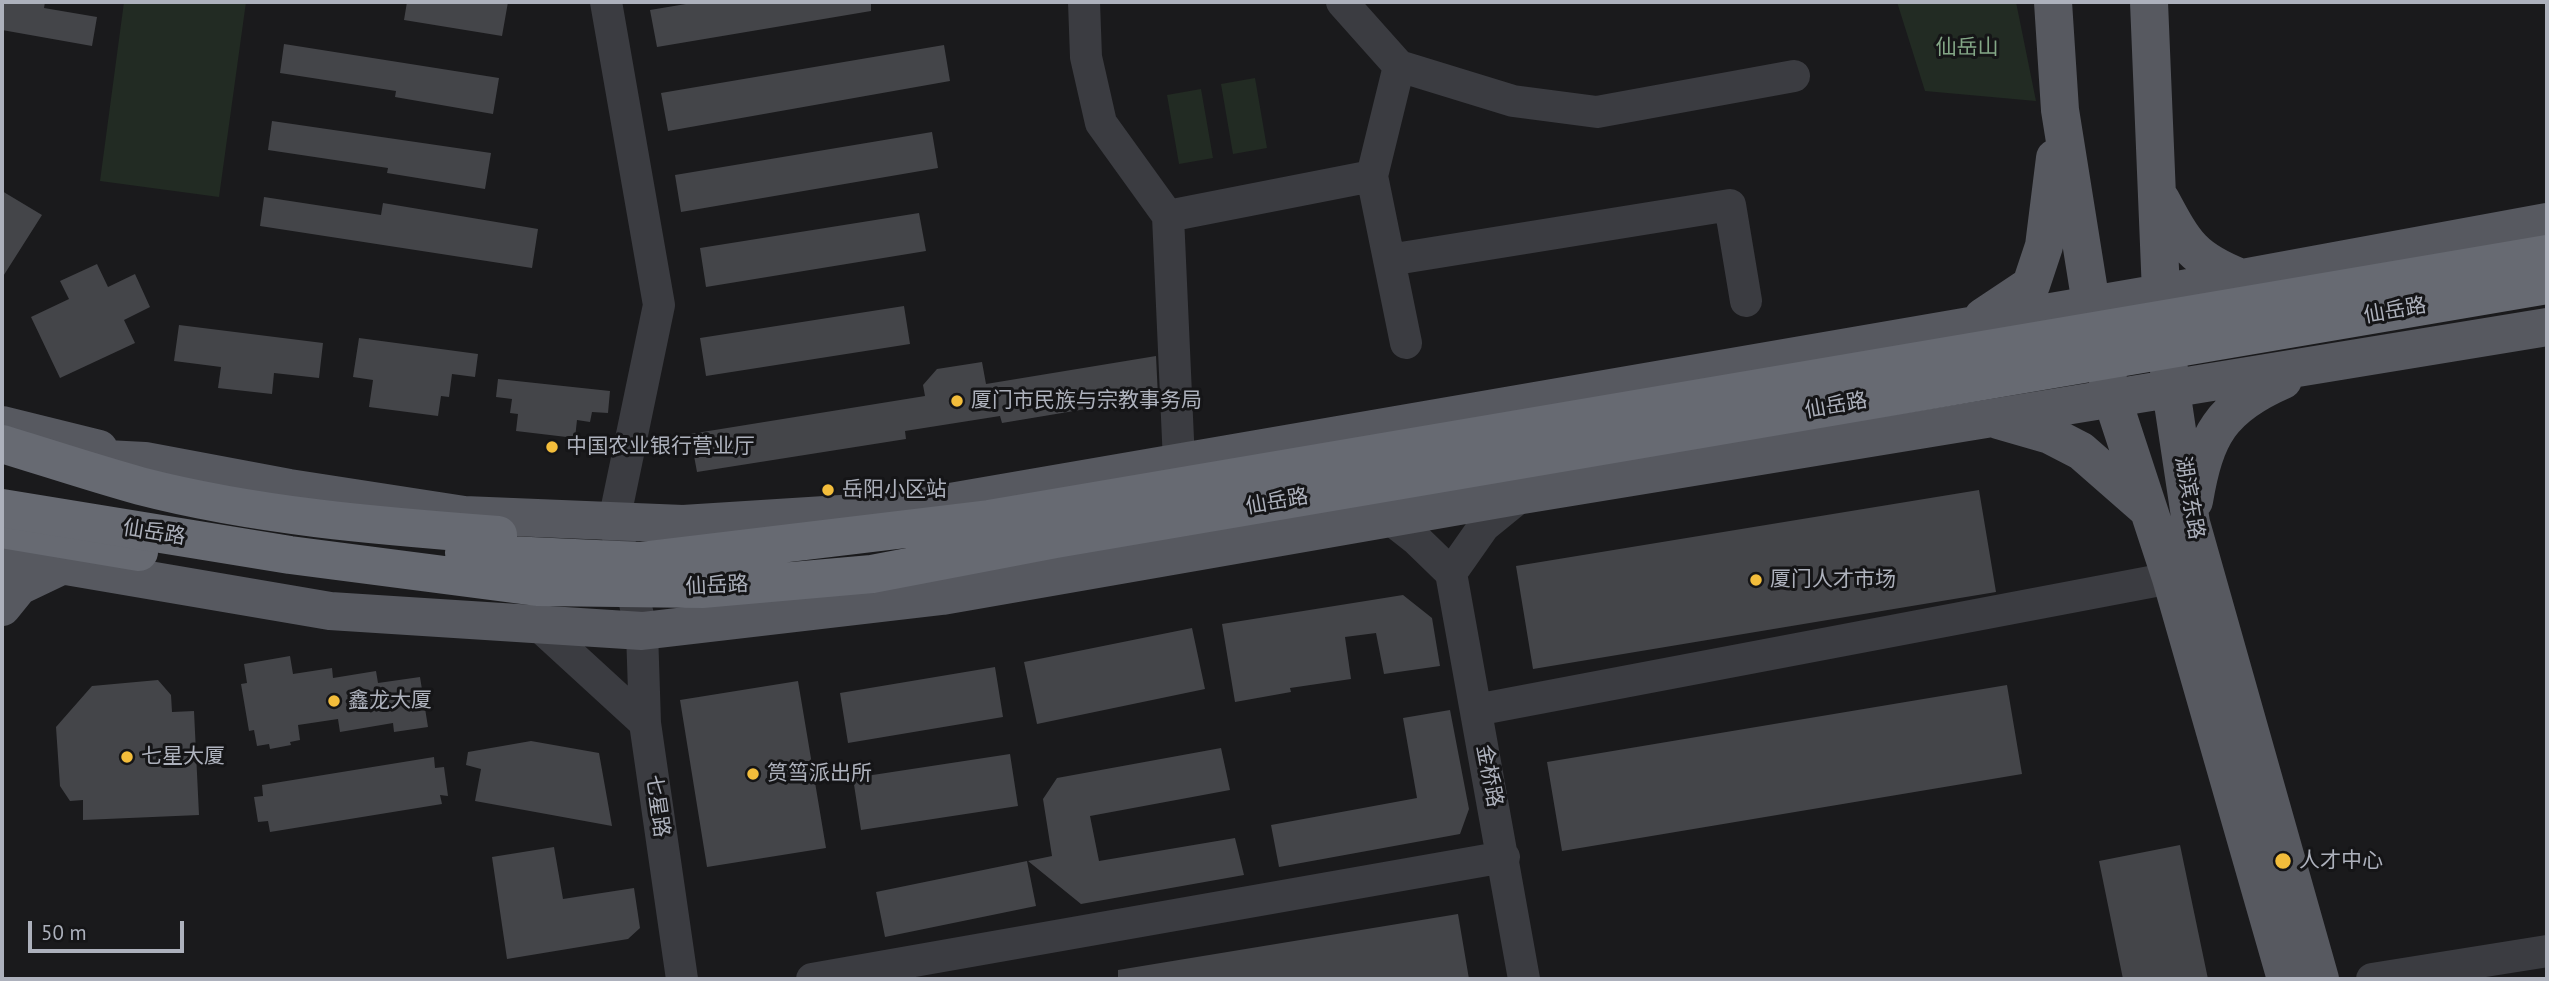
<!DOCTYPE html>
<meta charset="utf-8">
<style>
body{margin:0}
#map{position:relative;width:2549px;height:981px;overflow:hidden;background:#1a1a1c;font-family:"PT Sans",sans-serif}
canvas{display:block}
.frame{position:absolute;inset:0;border:4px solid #adb1bc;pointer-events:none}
.scale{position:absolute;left:28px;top:921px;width:156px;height:32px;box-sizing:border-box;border:4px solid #adb1bc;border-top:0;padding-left:9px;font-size:21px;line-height:24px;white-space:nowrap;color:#adb1bc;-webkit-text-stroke:5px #151517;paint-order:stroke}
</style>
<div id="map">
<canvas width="2549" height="981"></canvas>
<div class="frame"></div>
<div class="scale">50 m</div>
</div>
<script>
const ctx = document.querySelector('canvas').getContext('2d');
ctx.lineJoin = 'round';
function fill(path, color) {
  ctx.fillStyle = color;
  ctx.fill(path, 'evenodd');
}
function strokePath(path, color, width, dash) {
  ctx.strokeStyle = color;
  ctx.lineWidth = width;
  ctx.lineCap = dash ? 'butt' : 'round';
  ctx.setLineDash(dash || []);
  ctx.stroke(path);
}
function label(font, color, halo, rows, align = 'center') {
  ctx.font = font + ' "PT Sans","Noto Sans SC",sans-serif';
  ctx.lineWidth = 6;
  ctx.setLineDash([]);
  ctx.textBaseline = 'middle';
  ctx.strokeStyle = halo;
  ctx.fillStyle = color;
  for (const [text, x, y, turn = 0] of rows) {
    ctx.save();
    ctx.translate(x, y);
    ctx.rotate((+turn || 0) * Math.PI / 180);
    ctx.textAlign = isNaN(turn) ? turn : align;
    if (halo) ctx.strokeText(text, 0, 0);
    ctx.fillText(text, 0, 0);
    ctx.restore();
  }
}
fill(new Path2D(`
 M124,2H246L219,197L100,181Z
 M1897,2H2016L2036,101L1925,91Z
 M1255,78L1267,148L1233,154L1221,84Z
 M1201,89L1213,158L1179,164L1167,95Z`), '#222b23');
fill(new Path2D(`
 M2,2H45L44,8L97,17L92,46L2,30Z
 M407,2H508L502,36L404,20Z
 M698,2H871V11L657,47L650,10Z
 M284,44L499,78L493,114L395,97L396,91L280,73Z
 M944,45L950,81L668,131L661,93Z
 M272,121L491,153L485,189L387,173L388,168L268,150Z
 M932,132L938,168L681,212L675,175Z
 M2,191L42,215L2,278Z
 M264,197L381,215L383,203L538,229L532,268L260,226Z
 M919,213L926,251L706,287L700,248Z
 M97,264L108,287L135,274L150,307L124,320L135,343L60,378L31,317L69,299L60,281Z
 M904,306L910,344L706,376L700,338Z
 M179,325L323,343L319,378L274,373L272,394L218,388L221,367L174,361Z
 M359,338L478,354L475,377L452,374L449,397L441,396L438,416L369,407L373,380L353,377Z
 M1156,356L1158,397L1002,423L1000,416L905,431L906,439L697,472L690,434L925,396L923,385L937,369L982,362L986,384Z
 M498,379L610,391L608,413L592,412L590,422L577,420L575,438L516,431L518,414L510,413L512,399L496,397Z
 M1979,490L1996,592L1533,669L1516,566Z
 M1403,595L1432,618L1440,666L1384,674L1376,633L1345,637L1351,679L1290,688L1291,692L1235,702L1222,624Z
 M1192,628L1205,689L1037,724L1024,662Z
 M290,656L293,674L332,668L333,678L376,671L378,683L420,677L428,727L394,732L393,723L340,732L338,719L298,725L300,740L290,742L291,745L270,749L269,744L257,746L254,730L249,731L241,684L247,683L244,664Z
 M995,667L1003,717L848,743L840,693Z
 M158,680L171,695L172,712L194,711L199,815L83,820V800L70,801L60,786L56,727L92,686Z
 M798,681L826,848L707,867L680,700Z
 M2007,685L2022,774L1562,851L1547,762Z
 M1450,710L1469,809L1460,834L1279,867L1271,825L1417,798L1403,718Z
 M531,741L599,753L612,826L475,801L481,769L466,765L468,752Z
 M1221,748L1230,790L1090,816L1099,861L1235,838L1244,875L1081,904L1028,861L1052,856L1043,799L1057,778Z
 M1010,754L1018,806L861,830L853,778Z
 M434,757L435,768L444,767L448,796L440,795L442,804L270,832L268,821L258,822L254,797L263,796L262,785Z
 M2180,845L2208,979H2123L2099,861Z
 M554,847L563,899L634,888L640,928L628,939L507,959L492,857Z
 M1027,861L1036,906L885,937L876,892Z
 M1458,914L1469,979H1118V970Z`), '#444549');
strokePath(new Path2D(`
 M606,2L659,305L614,521L642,631L645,723L682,979
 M1084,2L1086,57L1101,123L1168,216L1179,462
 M1342,2L1399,66L1513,101L1597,112L1794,76
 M1399,66L1372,176L1406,343
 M1168,216L1372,176
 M1389,260L1730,205L1746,301
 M1389,518L1417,540L1451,573
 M1451,573L1524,979
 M1451,573L1484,526L1522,495
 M537,624L645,723
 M1476,710L2171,578
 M812,979L1504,857
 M2372,979L2547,951`), '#3b3c41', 32);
strokePath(new Path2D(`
 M2053,2L2060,110L2091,304L2112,398L2171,578L2286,979
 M2149,2L2161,293L2171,390L2191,523L2320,979
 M2161,200C2185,245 2193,259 2241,278
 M1983,317L2031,285L2044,246L2055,158
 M1998,420L2050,435L2081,451L2145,507
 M2,425L99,449
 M67,457L145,461L289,488L464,515L683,524L904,510L2161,293L2547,222
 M2194,501C2205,435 2221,407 2283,380
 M2,555L330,611L642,631L942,596L1522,495L2547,327
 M2,607L19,586L63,565`), '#575960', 38);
strokePath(new Path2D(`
 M2,529L139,552`), '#676a72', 38);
strokePath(new Path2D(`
 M2,444C48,458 93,473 140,486C256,516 379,526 498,535
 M2,508L290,555L537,587L702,589L872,574L1055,539L2547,285
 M464,553L640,561L989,519L2547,254`), '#676a72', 38);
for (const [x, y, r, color] of [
 [957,401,7,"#f3bd3b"],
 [552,447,7,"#f3bd3b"],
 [828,490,7,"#f3bd3b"],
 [1756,580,7,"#f3bd3b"],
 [334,701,7,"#f3bd3b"],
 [127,757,7,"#f3bd3b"],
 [753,774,7,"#f3bd3b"],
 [2283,861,9,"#f3bd3b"]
]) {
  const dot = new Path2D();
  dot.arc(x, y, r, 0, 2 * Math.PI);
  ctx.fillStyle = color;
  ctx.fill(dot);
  strokePath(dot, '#151517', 2.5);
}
label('21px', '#84a787', '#151517', [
 ["仙岳山",1967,48]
]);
label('21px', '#adb1bc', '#151517', [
 ["仙岳路",2395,311,-10],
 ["仙岳路",1836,406,-10],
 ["湖滨东路",2189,498,80],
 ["仙岳路",1277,502,-10],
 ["仙岳路",154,533,9],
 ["仙岳路",717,586,-3],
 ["金桥路",1489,776,79],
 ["七星路",657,806,82]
]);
label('21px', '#adb1bc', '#151517', [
 ["厦门市民族与宗教事务局",971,401],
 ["中国农业银行营业厅",566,447],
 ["岳阳小区站",842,490],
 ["厦门人才市场",1770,580],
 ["鑫龙大厦",348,701],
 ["七星大厦",141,757],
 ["筼筜派出所",767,774],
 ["人才中心",2299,861]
], 'left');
</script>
